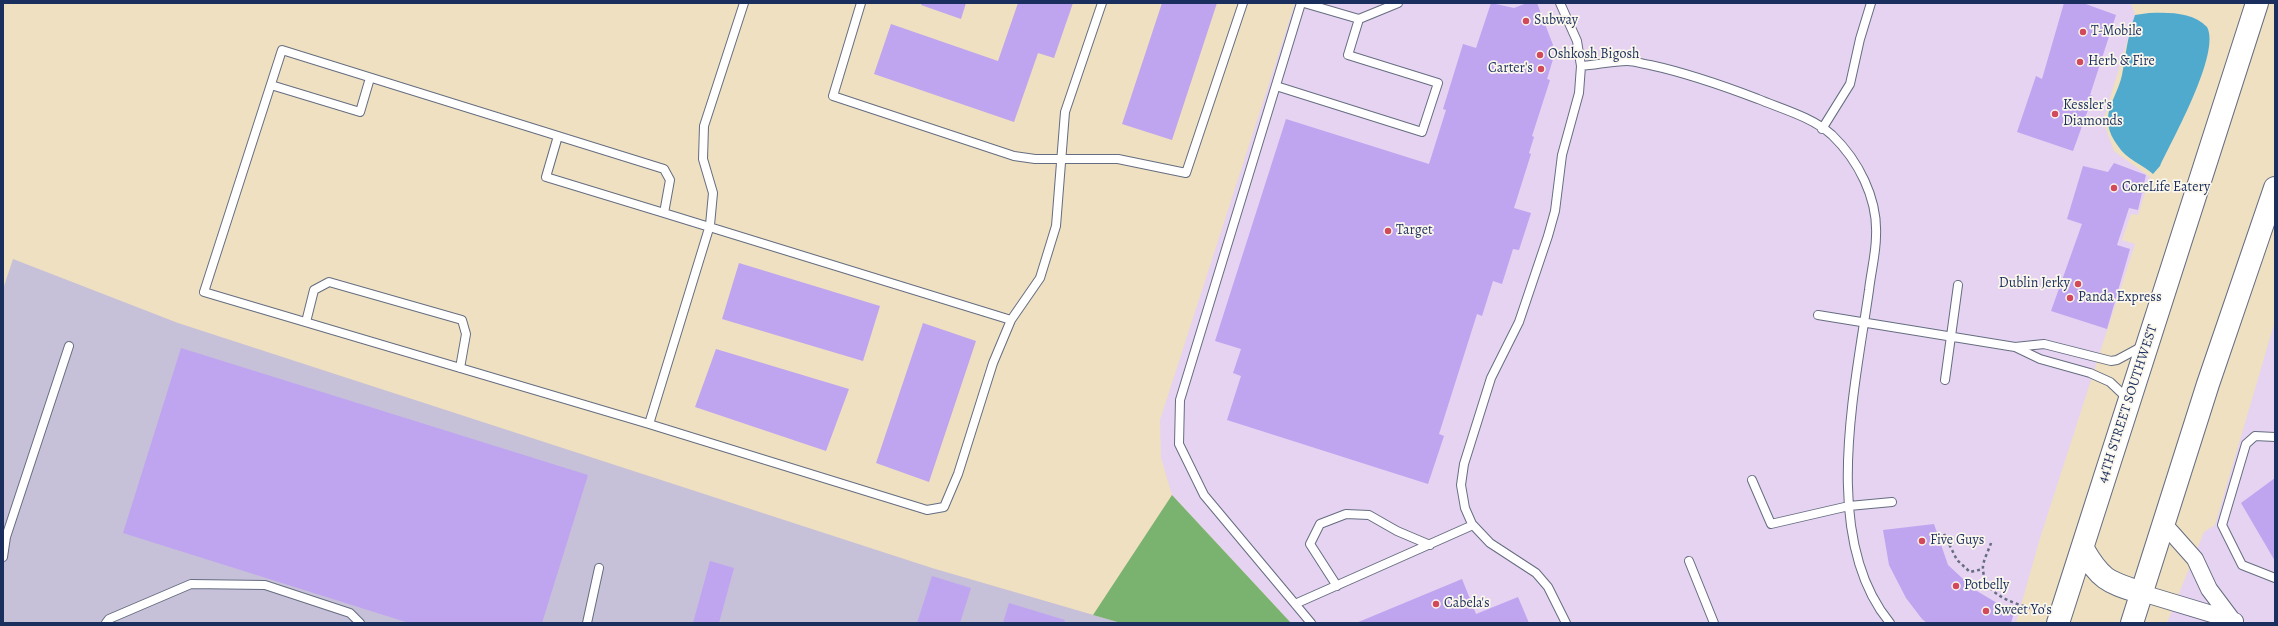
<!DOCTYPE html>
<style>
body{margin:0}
#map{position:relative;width:2278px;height:626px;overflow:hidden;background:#eee0c0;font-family:Alegreya,serif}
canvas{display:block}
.frame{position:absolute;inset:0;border:4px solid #1b2f5e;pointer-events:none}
</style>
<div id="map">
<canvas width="2278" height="626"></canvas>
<div class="frame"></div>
</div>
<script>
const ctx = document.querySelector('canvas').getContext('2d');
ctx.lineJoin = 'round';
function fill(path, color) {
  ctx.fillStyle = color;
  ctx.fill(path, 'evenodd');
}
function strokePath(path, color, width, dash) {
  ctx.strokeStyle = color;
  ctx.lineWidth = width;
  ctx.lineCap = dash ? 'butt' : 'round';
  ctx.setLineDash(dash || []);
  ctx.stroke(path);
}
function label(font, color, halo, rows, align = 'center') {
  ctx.font = font + ' Alegreya,serif';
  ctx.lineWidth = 3.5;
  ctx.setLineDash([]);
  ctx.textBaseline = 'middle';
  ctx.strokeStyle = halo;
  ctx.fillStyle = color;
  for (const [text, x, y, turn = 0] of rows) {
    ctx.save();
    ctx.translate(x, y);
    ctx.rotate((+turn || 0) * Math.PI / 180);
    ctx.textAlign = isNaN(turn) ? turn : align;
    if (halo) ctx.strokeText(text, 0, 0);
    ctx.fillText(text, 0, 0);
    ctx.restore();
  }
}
fill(new Path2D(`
 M1295,3H2131L2135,15L2103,121L2114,151L2150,177L2138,215L2131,214L2122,240L2135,244L2040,538L2016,623H1291L1172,495L1161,458L1160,420Z
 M2275,321V623H2167L2204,532L2215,525Z`), '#e5d3f1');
fill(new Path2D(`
 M13,259L178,323L932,568L1121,623H3V289Z`), '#c7c0d9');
fill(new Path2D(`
 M1172,495L1291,623H1121L1093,615Z`), '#7ab270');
fill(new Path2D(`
 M2149,13C2169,12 2193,12 2207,27C2221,53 2173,138 2160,166L2153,174C2142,164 2126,159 2118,146C2096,116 2116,102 2122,75C2126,54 2127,39 2134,18L2135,15Z`), '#50aace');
fill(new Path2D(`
 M922,3H966L961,19L921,5Z
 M1018,3H1073L1054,58L1038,53L1014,122L874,74L891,24L998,61Z
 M1162,3H1217L1172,140L1122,124Z
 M1491,3L1514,8L1527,3H1537L1553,45L1549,55L1554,56L1547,79L1550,80L1532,136L1534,137L1529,153L1531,154L1514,208L1531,213L1519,250L1513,249L1502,284L1493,281L1482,316L1477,314L1439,434L1444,436L1428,484L1227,420L1241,376L1233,373L1241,349L1215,341L1286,119L1429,164L1446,110L1443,109L1463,44L1476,48Z
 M2064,3H2083L2116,15L2090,95L2093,96L2073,151L2017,132L2036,76L2042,79Z
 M2114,163L2146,175L2138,210L2129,208L2117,245L2130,249L2107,329L2051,311L2082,224L2067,219L2083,166L2108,172Z
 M739,263L880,306L863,361L722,319Z
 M923,323L976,341L929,482L876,463Z
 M181,348L588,475L542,623H409L123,533Z
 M716,349L849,389L826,451L695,407Z
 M2275,478V561L2241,503Z
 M1934,524L1948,565L1975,590L2014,613L2011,623H1927L1922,619L1906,598L1889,565L1883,530Z
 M710,561L734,568L719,623H693Z
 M932,576L971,588L960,623H917Z
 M1462,579L1476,614L1518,597L1529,623H1356Z
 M1009,603L1065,620L1064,623H1003Z`), '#bfa4f0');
const service = new Path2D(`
 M744,3L704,126L703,159L713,193L710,225L649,424L927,510L944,507L958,474L993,363L1011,320L1040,278L1056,226L1065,112L1102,3
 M861,3L833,96L1014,156L1035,159H1118L1186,173L1243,3
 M1301,3L1180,400L1179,444L1204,495L1311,623
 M1304,3L1359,19
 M1560,3L1577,41L1581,66L1579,93L1562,155L1555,211L1548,236L1519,322L1491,378L1464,464L1461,485L1465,508L1472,524L1490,543L1536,573L1548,587L1566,623
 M1581,66C1596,65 1612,61 1627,61C1635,61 1643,64 1650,65C1687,73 1724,86 1758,99C1782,109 1812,117 1832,135C1858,160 1878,198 1876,236C1876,253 1871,272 1869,290C1855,389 1820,538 1890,623
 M271,85L360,112L370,78
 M1276,86L1422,132L1438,83L1348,55L1359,19L1398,3
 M1822,129L1850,84L1860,39L1871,3
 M558,136L546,177L664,213
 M1818,315L2015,347
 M306,322L314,290L329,282L462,320L466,334L460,368
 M1945,380L1958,285
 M2128,399L2110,382L2090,373L2040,359L2015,347L2044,344L2111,361L2117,360L2143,346
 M649,424L204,292L282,50L664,169L670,180L664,213L1011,320
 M2275,437L2255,436L2246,444L2222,525L2242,565L2275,578
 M1752,480L1771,524L1849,506L1892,502
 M3,557L6,537L69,346
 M1689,561L1714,623
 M1337,586L1310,544L1320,524L1346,514L1369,515L1397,531L1430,545
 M1295,604L1473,525
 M106,623L109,619L191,584L265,585L350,613L360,623
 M587,623L599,568`);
const minor = new Path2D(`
 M2163,523L2195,559L2209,589L2233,621
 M2142,593L2235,621`);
const primary = new Path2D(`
 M2083,549C2101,581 2109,582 2142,593
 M2058,623L2257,3
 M2132,623L2208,384L2275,188`);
strokePath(service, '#656d80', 10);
strokePath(minor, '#656d80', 18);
strokePath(primary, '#656d80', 24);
strokePath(new Path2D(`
 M1944,534L1957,560L1970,572L1983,569
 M1991,543C1989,550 1982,562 1983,569C1984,594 2010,602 2030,608`), '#656d80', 2.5, [3, 3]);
strokePath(service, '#fff', 8);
strokePath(minor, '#fff', 16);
strokePath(primary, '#fff', 22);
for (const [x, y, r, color] of [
 [1526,21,4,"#d1495b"],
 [2083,32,4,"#d1495b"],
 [1540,55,4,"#d1495b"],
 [2080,62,4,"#d1495b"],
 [1541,69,4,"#d1495b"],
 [2055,114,4,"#d1495b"],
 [2114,188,4,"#d1495b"],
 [1388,231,4,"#d1495b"],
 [2078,284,4,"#d1495b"],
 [2070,298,4,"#d1495b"],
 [1922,541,4,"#d1495b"],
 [1956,586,4,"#d1495b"],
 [1436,604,4,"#d1495b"],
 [1986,611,4,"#d1495b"]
]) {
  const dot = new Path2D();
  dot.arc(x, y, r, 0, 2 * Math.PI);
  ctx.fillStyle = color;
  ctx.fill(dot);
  strokePath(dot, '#fbf7ec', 1.5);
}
label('14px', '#1b2f5e', '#fbf7ec', [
 ["Subway",1534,21],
 ["T-Mobile",2091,32],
 ["Oshkosh Bigosh",1548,55],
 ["Herb & Fire",2088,62],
 ["Carter's",1533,69,"right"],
 ["Kessler's",2063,106],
 ["Diamonds",2063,122],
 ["CoreLife Eatery",2122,188],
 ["Target",1396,231],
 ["Dublin Jerky",2070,284,"right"],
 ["Panda Express",2078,298],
 ["Five Guys",1930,541],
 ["Potbelly",1964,586],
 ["Cabela's",1444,604],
 ["Sweet Yo's",1994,611]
], 'left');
label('14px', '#1b2f5e', '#fbf7ec', [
 ["44TH STREET SOUTHWEST",2128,404,-72]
]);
</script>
